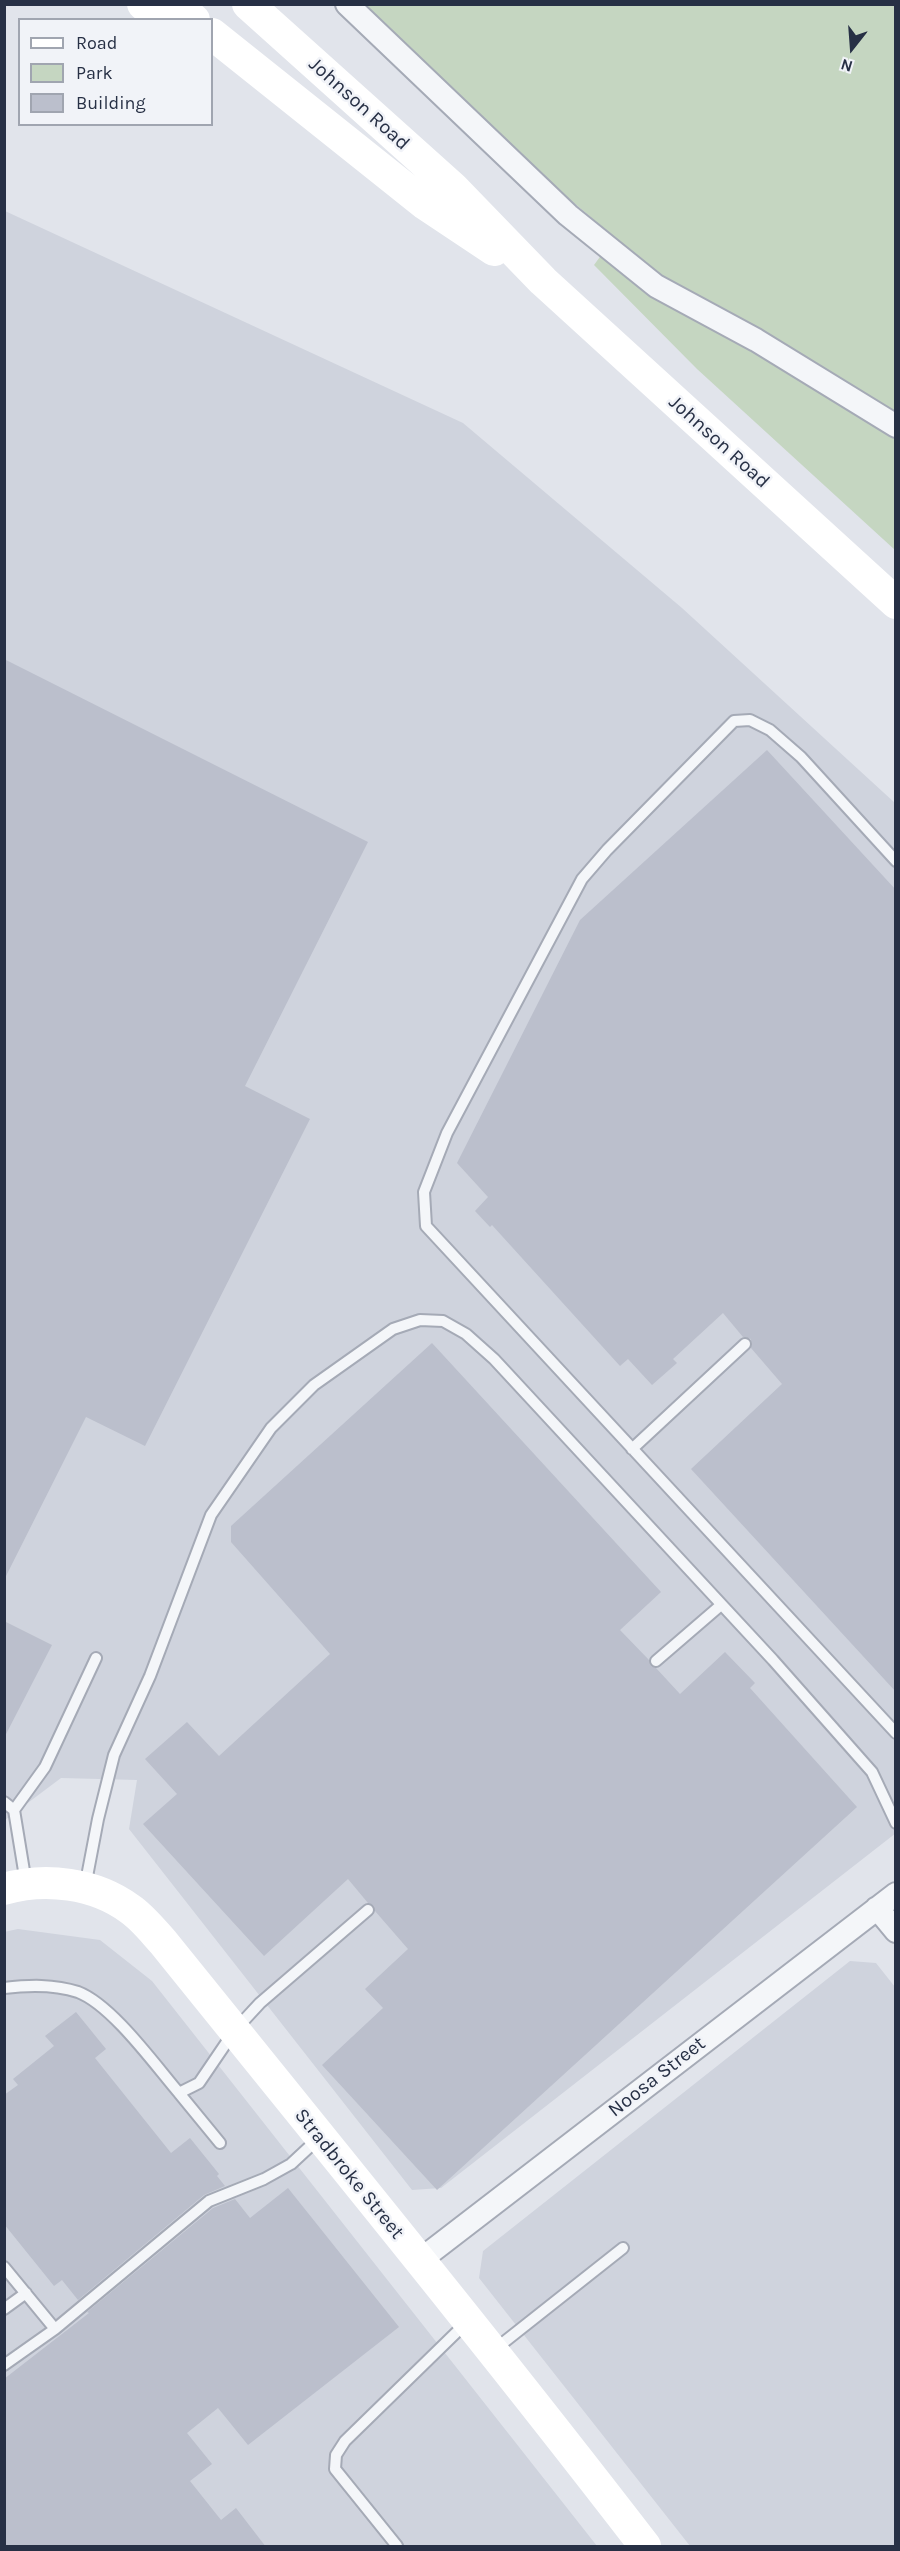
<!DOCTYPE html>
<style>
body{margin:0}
#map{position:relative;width:900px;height:2551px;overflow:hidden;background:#e1e4eb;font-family:Karla,sans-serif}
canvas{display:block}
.frame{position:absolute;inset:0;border:6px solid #273045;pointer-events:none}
.legend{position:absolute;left:18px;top:18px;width:195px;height:108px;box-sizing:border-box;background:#f1f3f8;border:2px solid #a0a5b0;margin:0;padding:8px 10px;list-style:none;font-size:18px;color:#273045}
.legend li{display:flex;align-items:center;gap:12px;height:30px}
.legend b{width:30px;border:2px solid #a0a5b0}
.north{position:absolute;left:822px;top:18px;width:60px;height:60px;-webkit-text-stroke:4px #f1f3f8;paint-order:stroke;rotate:197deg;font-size:16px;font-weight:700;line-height:24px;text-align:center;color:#273045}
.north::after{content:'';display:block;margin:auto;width:21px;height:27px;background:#273045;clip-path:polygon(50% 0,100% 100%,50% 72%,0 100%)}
</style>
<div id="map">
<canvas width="900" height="2551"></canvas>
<div class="frame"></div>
<ul class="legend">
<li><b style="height:8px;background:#fff"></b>Road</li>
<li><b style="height:16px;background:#c5d6c1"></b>Park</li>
<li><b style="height:16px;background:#bbbfcc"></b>Building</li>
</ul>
<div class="north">N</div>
</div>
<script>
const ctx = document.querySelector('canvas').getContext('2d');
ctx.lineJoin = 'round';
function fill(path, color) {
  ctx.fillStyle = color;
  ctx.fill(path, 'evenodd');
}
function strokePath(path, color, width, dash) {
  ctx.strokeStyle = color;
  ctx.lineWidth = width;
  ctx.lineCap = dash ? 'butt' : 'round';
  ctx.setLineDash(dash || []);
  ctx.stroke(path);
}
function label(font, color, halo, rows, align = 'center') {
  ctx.font = font + ' Karla,sans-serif';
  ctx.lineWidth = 5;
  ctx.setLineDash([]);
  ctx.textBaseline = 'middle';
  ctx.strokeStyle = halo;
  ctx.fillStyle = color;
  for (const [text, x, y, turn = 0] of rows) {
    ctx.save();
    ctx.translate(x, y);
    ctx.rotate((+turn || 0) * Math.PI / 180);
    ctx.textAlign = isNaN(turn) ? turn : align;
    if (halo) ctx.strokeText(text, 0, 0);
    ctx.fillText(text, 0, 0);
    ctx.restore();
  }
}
fill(new Path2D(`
 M5,211L463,423L682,608L895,803L896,1833L441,2188L412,2190L129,1829L137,1780L61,1778L5,1820Z
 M18,1929L100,1940L152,1981L597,2546H5L4,1932Z
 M850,1961L876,1963L895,1987V2546H690L479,2278L483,2251Z`), '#cfd3dd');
fill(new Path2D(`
 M359,5H895V550L697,369L594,265L613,239L593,219L516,154Z`), '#c5d6c1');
fill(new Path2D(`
 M4,659L368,842L245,1086L310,1119L145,1446L86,1417L4,1580Z
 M767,750L896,890V1692L691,1469L782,1384L751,1348V1339L743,1337L723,1313L673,1359L677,1363L652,1385L628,1359L620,1366L492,1225L490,1227L475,1211L488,1197L457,1163L580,920Z
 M432,1343L661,1592L620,1630L649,1660L651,1666L656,1668L680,1694L725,1652L755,1683L750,1688L857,1807L437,2190L322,2065L383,2008L365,1989L408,1949L375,1911L374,1906L368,1903L348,1879L264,1956L143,1824L177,1794L145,1759L187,1722L219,1756L330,1654L231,1542V1526Z
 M4,1621L52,1645L4,1738Z
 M76,2012L106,2049L95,2058L171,2153L190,2138L219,2174L217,2176L225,2186L204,2195L78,2300L62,2280L54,2286L4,2224V2095L18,2085L13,2079L54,2046L45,2036Z
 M288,2188L399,2327L248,2445L218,2408L187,2433L212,2464L190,2481L221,2520L236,2508L266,2547H4V2379L89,2313L87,2312L213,2208L235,2199L250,2218Z`), '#bbbfcc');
const lane = new Path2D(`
 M896,861L801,757L770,730L750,720L734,721L607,850L582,879L447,1133L424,1192L426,1226L896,1733
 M632,1449L745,1344
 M656,1661L721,1605
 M4,1802L14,1810
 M26,1883L14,1810L45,1767L96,1658
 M85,1887L98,1819L114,1755L150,1676L211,1515L271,1428L314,1385L393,1329L420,1320L443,1321L466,1334L494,1359L773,1660L872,1772L896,1823
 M4,1988C29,1985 54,1984 78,1992C112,2005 155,2065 179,2093
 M220,2143L179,2093L199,2083L235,2030L260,2003L368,1910
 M4,2267L55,2329L209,2201L264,2179L291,2164L319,2138
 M4,2309L26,2293
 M494,2350L623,2248
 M4,2365L55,2329
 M397,2546L335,2469L336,2455L345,2441L466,2323`);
const street = new Path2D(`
 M347,4L568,215L656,286L756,340L896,426
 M877,1908L896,1931
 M419,2261L896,1894`);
strokePath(lane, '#a5aab6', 14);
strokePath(street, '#a5aab6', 26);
strokePath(lane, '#f4f6f9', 10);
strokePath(street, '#f4f6f9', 22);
strokePath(new Path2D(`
 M143,4L162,20
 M175,4L194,20
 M248,4L453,188L543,281L896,603
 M212,34L425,204L494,250
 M4,1889C45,1877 95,1883 130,1909C142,1917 153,1931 163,1942C325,2143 488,2342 645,2546`), '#fff', 32);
label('20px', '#273045', '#f1f3f8', [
 ["Johnson Road",359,104,42],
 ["Johnson Road",719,442,42],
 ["Noosa Street",657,2077,-38],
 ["Stradbroke Street",349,2174,51]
]);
</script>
